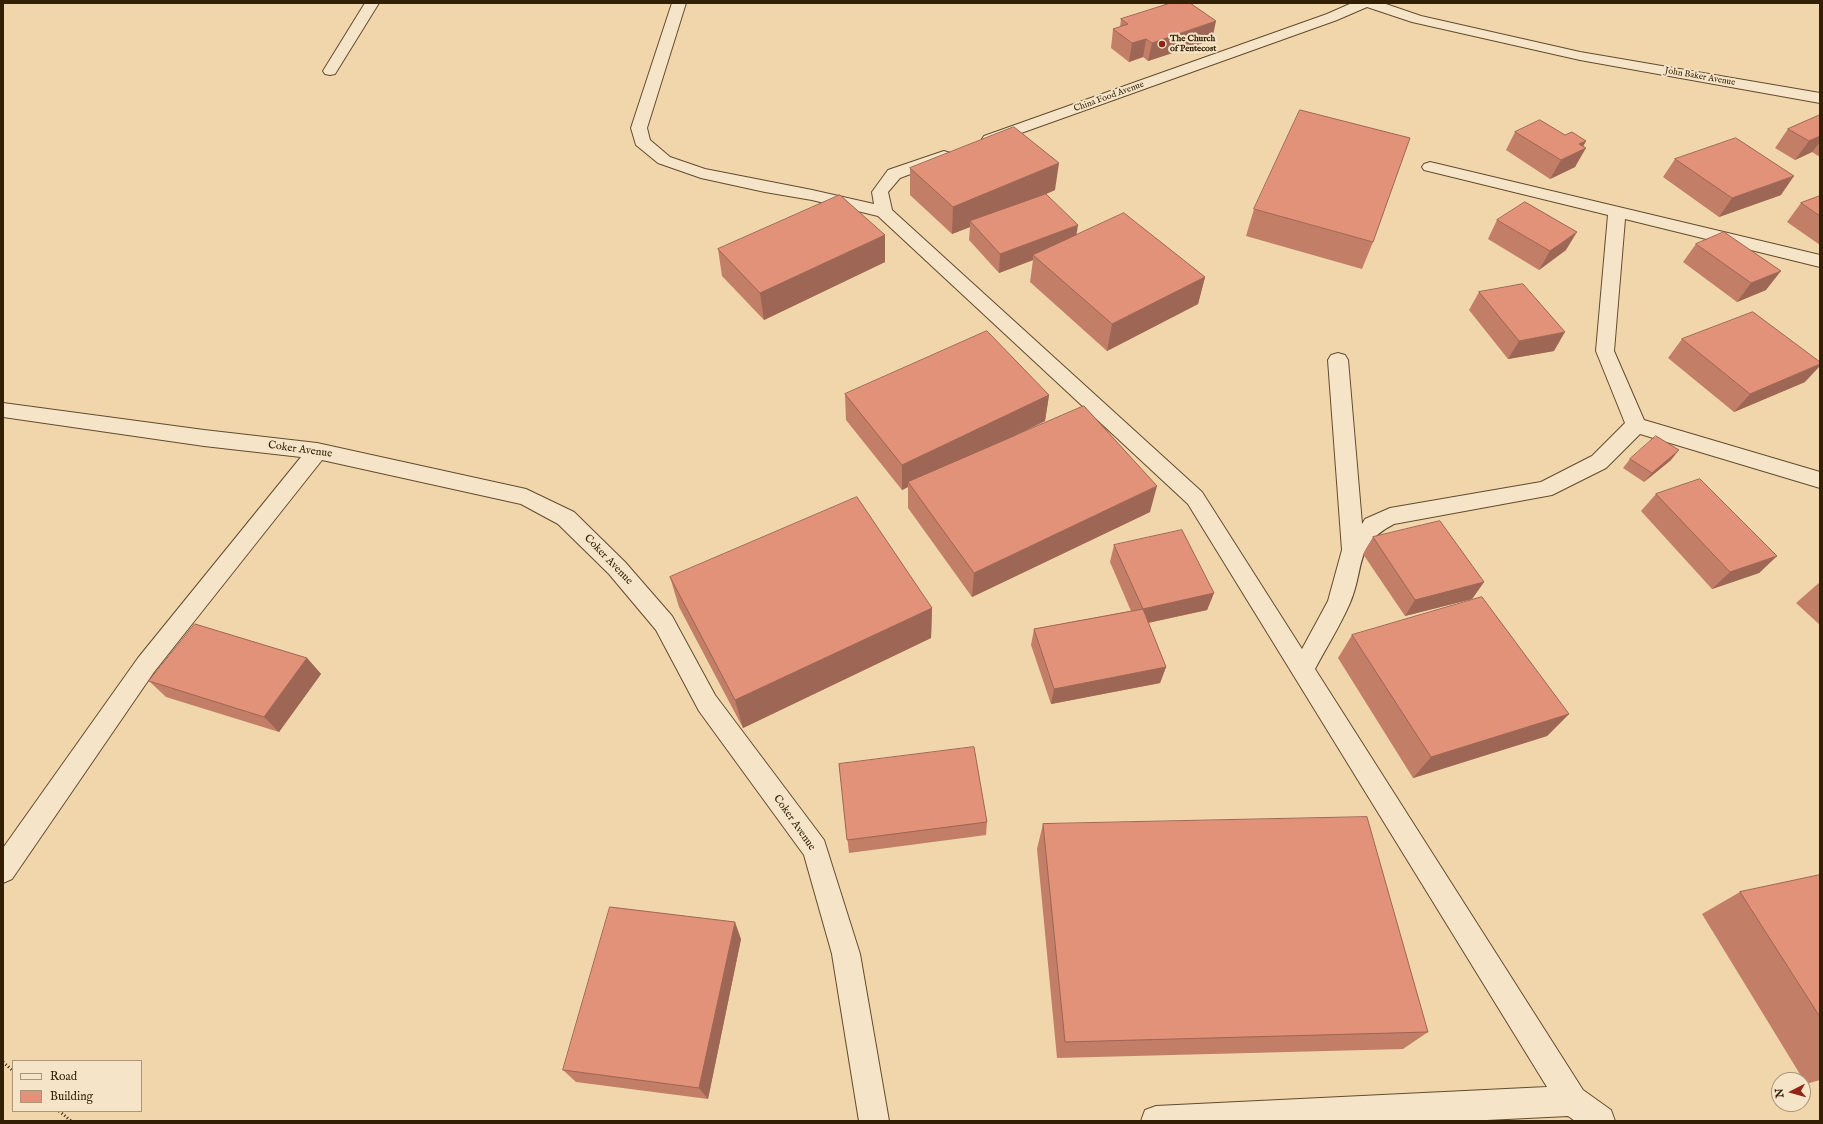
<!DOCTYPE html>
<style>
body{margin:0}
#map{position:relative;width:1823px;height:1124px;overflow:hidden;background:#f1d5ab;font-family:"IM FELL English",serif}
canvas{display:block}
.frame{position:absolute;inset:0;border:4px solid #331f04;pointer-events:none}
.legend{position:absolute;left:12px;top:1060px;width:130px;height:52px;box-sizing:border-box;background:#f6e4c8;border:1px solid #a8957a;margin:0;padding:5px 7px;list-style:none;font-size:12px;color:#331f04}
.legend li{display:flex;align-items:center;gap:8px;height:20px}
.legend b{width:20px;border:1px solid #a8957a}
.north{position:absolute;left:1771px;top:1072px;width:40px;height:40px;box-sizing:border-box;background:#f6e4c8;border:1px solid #a8957a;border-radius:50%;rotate:264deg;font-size:11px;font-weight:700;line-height:16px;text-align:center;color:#331f04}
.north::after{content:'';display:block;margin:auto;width:14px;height:18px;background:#8f2418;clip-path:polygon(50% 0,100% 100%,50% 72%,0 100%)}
</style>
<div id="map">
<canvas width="1823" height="1124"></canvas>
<div class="frame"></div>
<ul class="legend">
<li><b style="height:5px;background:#f6e4c8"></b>Road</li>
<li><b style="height:11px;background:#e19278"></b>Building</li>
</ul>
<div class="north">N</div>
</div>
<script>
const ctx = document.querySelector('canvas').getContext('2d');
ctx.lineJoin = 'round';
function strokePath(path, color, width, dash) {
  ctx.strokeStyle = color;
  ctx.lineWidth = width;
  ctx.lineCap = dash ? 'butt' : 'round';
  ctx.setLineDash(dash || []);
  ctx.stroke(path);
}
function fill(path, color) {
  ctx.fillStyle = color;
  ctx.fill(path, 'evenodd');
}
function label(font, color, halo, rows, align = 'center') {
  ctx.font = font + ' "IM FELL English",serif';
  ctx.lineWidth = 4;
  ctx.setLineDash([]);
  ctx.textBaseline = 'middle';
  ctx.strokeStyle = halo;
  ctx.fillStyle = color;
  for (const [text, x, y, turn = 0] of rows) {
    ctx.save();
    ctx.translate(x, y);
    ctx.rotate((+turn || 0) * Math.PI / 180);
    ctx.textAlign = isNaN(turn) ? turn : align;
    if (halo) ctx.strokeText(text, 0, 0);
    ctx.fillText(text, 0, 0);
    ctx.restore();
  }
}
const minor = new Path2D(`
 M365,3H379L335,74L330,75L325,74L323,71Z
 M672,3H686L647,128L650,140L670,157L705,169L812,190L874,204L872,192L888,170L938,153L944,151L950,153L952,156L950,159L900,178L888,192L892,210L1202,492L1302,649L1328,601L1342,550L1328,360L1331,355L1338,353L1345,355L1348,360L1362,524L1365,519L1390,508L1541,482L1592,456L1625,423L1596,351L1608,215L1424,170L1422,167L1424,164L1430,162L1820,255V267L1625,219L1614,351L1644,420L1820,472V488L1640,434L1606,468L1552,495L1394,524C1353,545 1365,569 1350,603C1340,626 1326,648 1315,669L1583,1090L1611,1110L1615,1121H1575L1568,1116L1466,1121H1141L1145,1110L1156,1106L1547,1087L1188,504L878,216L812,200L765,192L701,178L658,163L636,145L631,128Z
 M1352,3H1383L1421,16L1580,52L1820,93V103L1580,60L1412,22L1367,7L1337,20L996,142L990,144L984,142L982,139L984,136L1327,14Z
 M3,403L204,430L317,443L526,489L574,512L625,562L672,616L715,695L824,840L860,954L889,1121H859L832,954L804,855L699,711L656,630L609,574L558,524L521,504L322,460L154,672L12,879L3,883V848L138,658L301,457L204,446L3,417Z`);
strokePath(minor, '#624c2e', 2);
strokePath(new Path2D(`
 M3,1062L13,1071
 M59,1111L71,1121`), '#331f04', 3, [1, 2.5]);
fill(minor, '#f6e4c8');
fill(new Path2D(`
 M1121,19L1212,40L1148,61L1143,57L1129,62L1111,48L1113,29L1120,27Z
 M1820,115V157L1812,152L1795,160L1775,148L1788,129Z
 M1515,132L1565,135L1586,141L1583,146L1575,167L1550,179L1506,150Z
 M1675,159L1781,195L1719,217L1663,177Z
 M910,168L1055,190L1046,194L1077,235L1205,277L1198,304L1107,351L1030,282L1033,260L999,273L969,240L970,227L952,234L910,195Z
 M1820,196V245L1787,222L1801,203Z
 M1254,209L1373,242L1362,269L1246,236Z
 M1497,220L1566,250L1539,270L1488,239Z
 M885,235V262L764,320L722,276L718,249Z
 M1696,244L1766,290L1737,302L1683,262Z
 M1479,292L1554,351L1508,359L1469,310Z
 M1682,339L1805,382L1734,412L1668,358Z
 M845,394L1049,395L1045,421L1014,436L1150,512L972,597L908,508V487L902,490L846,420Z
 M1630,459L1671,460L1644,482L1623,468Z
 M1656,494L1777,556L1759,573L1712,589L1641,511Z
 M1373,537L1484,582L1472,599L1405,616L1363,554Z
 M1114,545L1214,593L1207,610L1148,623L1166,667L1160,683L1051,704L1031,645L1034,629L1131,611L1110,562Z
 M670,577L932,608L931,638L743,728L679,607Z
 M1820,582V625L1796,603Z
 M1352,635L1569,714L1547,736L1413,778L1338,658Z
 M307,658L321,674L279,732L166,697L149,681Z
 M839,764L987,822L986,835L849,853Z
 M1043,824L1428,1032L1403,1049L1057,1058L1037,849Z
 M1820,875V1080L1806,1084L1702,914L1740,892Z
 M741,939L708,1099L576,1082L563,1070Z`), '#c27e67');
fill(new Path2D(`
 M1216,21L1212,40L1148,61L1152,43Z
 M1146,39L1143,57L1129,62L1132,43Z
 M1820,136V142L1812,152L1795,160L1809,141Z
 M1586,141L1581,150L1586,148L1575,167L1550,179L1561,160L1579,144Z
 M1059,163L1055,190L974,225L970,221V227L952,234L953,207Z
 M1794,176L1781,195L1719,217L1732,198Z
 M1078,225L1075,244L1033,255V260L999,273L1000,254Z
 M1577,232L1566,250L1539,270L1550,251Z
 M885,235V262L764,320L760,293Z
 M1781,271L1766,290L1737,302L1751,283Z
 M1205,277L1198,304L1107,351L1112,324Z
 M1565,332L1554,351L1508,359L1519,341Z
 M1820,364V366L1805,382L1734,412L1750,394Z
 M1049,395L1045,421L911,486L908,482V487L902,490V465Z
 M1679,450L1671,460L1644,482L1652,473Z
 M1157,486L1150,512L972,597L974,573Z
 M1777,556L1759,573L1712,589L1730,572Z
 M1484,582L1472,599L1405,616L1415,600Z
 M1214,593L1207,610L1138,625L1143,609Z
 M932,608L931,638L743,728L735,700Z
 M307,658L321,674L279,732L264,717Z
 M1166,667L1160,683L1051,704L1054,689Z
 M1569,714L1547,736L1413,778L1431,757Z
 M735,922L741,939L708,1099L699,1088Z`), '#9e6654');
const building = new Path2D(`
 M1171,3H1190L1216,21L1152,43L1146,39L1132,43L1113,29L1128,24L1121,19Z
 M1300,110L1410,138L1373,242L1254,209Z
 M1820,115V136L1809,141L1788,129Z
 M1540,120L1565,135L1572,132L1586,141L1579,144L1586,148L1561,160L1515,132Z
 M1014,127L1059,163L953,207L910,168Z
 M1736,138L1794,176L1732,198L1675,159Z
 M1046,194L1078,225L1000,254L970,221Z
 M840,195L885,235L760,293L718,249Z
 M1820,196V216L1801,203Z
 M1525,202L1577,232L1550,251L1497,220Z
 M1124,213L1205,277L1112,324L1033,255Z
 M1724,232L1781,271L1751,283L1696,244Z
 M1523,284L1565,332L1519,341L1479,292Z
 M1753,312L1820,362V364L1750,394L1682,339Z
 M987,331L1049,395L902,465L845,394Z
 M1084,406L1157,486L974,573L908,482Z
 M1656,436L1679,450L1652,473L1630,459Z
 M1700,479L1777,556L1730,572L1656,494Z
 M857,497L932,608L735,700L670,577Z
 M1440,521L1484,582L1415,600L1373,537Z
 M1182,530L1214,593L1143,609L1166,667L1054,689L1034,629L1143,609L1114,545Z
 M1482,597L1569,714L1431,757L1352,635Z
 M195,624L307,658L264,717L149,681Z
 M974,747L987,822L847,840L839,764Z
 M1367,817L1428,1032L1065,1042L1043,824Z
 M1820,875V1017L1740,892Z
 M610,907L735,922L699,1088L563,1070Z`);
fill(building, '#e19278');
strokePath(building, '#9e6654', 1);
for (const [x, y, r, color] of [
 [1162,44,4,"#8f2418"]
]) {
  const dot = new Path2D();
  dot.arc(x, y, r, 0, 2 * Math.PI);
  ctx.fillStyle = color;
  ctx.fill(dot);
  strokePath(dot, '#f6e4c8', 1.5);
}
label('bold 9px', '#331f04', '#f6e4c8', [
 ["The Church",1170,39],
 ["of Pentecost",1170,49]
], 'left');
label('9px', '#331f04', '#f6e4c8', [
 ["John Baker Avenue",1700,77,10],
 ["China Food Avenue",1109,97,-20]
]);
label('11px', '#331f04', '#f6e4c8', [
 ["Coker Avenue",300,450,8],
 ["Coker Avenue",608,560,46],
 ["Coker Avenue",794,823,55]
]);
</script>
